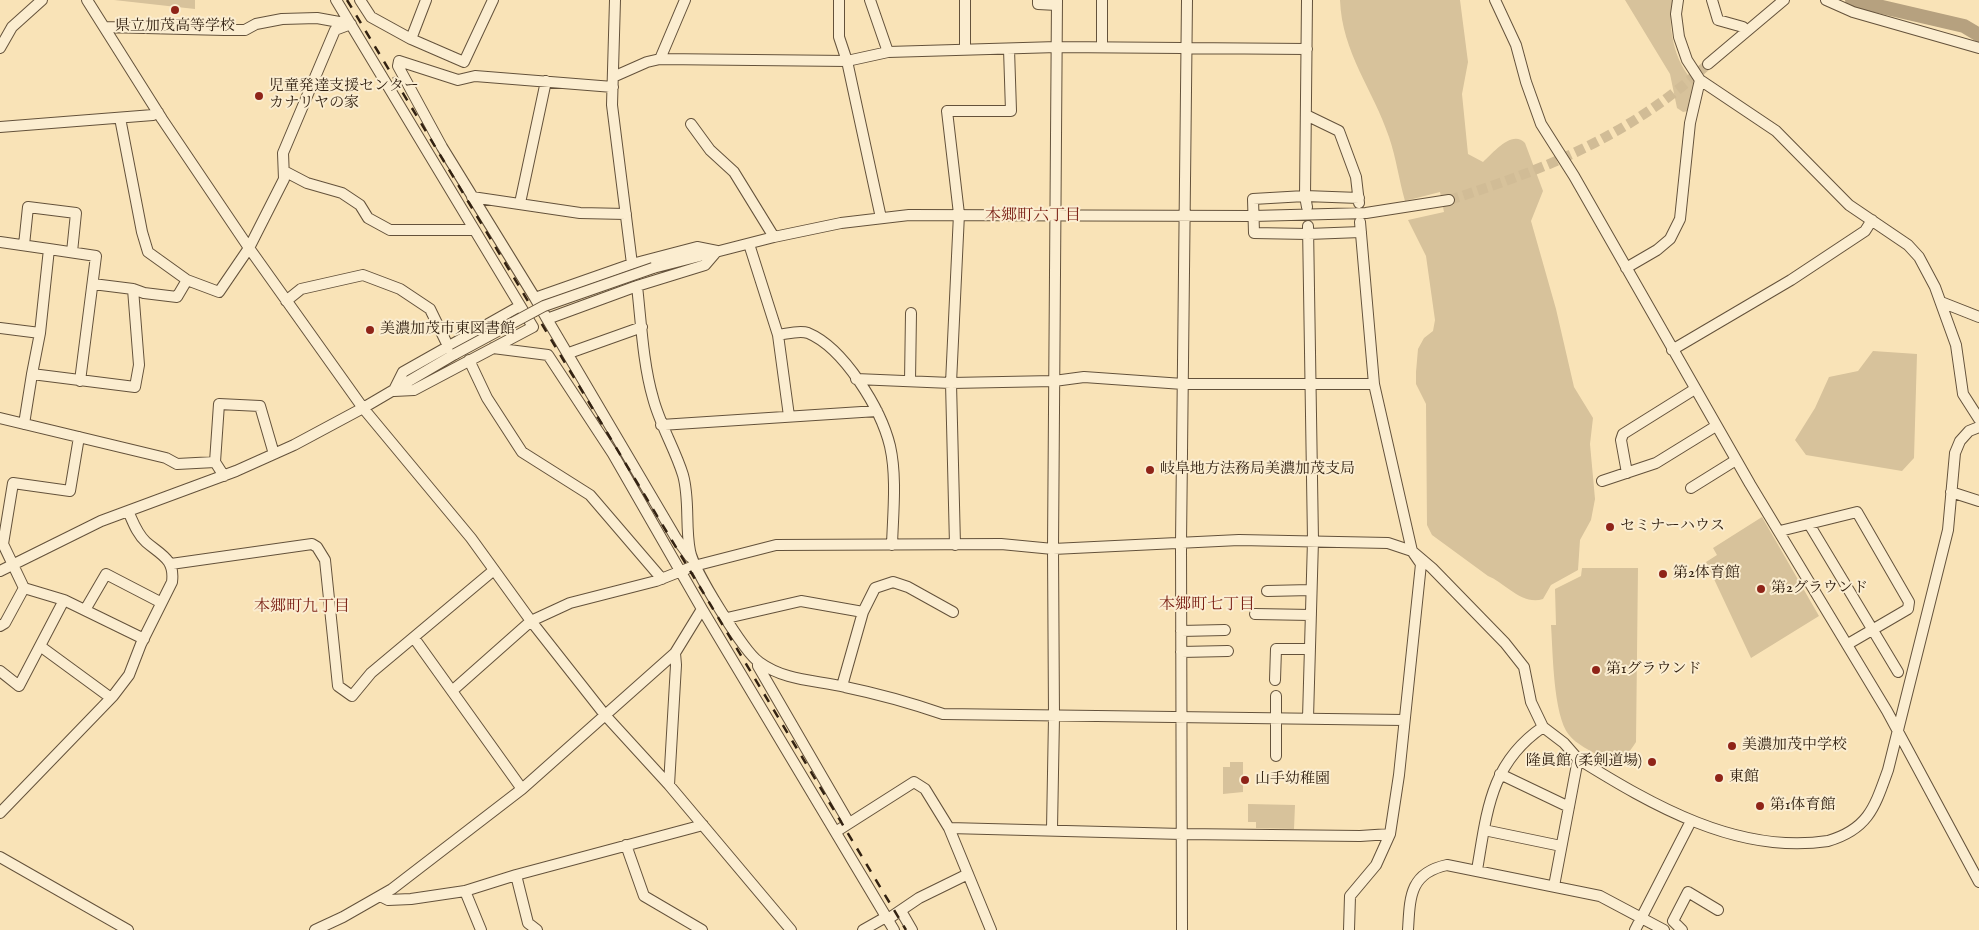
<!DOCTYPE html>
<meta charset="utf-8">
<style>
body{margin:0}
canvas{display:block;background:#f9e3b7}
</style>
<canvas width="1979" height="930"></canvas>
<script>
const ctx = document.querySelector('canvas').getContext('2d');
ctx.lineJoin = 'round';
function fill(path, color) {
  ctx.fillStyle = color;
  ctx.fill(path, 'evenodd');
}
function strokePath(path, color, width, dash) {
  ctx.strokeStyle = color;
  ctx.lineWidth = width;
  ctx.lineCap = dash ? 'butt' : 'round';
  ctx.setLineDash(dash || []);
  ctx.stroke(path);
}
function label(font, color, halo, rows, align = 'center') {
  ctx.font = font + ' "IM FELL English","Noto Serif JP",serif';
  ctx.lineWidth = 4;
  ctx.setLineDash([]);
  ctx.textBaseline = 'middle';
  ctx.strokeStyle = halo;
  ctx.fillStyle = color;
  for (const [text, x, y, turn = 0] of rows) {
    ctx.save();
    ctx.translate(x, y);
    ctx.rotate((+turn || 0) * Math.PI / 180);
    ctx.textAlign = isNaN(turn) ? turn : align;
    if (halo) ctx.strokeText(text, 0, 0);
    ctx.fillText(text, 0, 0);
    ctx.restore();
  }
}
fill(new Path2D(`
 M114,0H195V9Z
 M1340,0H1460L1468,62L1462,94L1468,154L1483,162C1493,153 1512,129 1525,143L1543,191L1531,221L1556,309L1574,387L1593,418L1590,444L1595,499L1591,520L1580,540L1578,570L1551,585L1543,599C1522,606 1504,582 1488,576L1432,535L1427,525L1426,404L1416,384V372L1418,349L1424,338L1433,331L1435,320L1426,256L1408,220L1444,212L1440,192L1405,201C1399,180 1396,157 1389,137C1373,89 1342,53 1340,0Z
 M1625,0H1673C1666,24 1675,65 1694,81L1688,111L1683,112L1677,108L1670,74Z
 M1873,351L1917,354L1914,458L1902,471L1806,455L1795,440L1815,408L1829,377L1858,371Z
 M1762,517L1819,616L1751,658L1706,562L1717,555L1713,548Z
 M1582,568H1638L1636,742C1627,756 1618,768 1601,757C1591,751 1576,744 1569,735C1553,715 1553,652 1551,625H1556L1555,589L1581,576Z
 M1230,762H1243V792L1223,794V767H1230Z
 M1248,804L1295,805L1294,829L1256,828V822H1248Z`), '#d7c29b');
strokePath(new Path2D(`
 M1852,0L1964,26L1979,35`), '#b6a17f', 14);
strokePath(new Path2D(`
 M1449,200C1547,169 1631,135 1708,64`), '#d1bc96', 10, [10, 5]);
const minor = new Path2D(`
 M87,0L162,119L249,248L363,408L471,538L531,621L605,715L669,785L791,930
 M336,0L533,327L414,390L394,391
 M360,0L371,17L411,39L464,62L493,0
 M615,0L612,105L632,264
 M839,0V37L847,61L881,218
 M870,0L888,52
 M965,0V48
 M1038,0V4L1057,5
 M1102,0V47
 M1307,0L1305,196L1307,207
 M1495,0L1516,45L1526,82L1541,124L1574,176L1750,484L1887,711L1979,882
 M1678,0L1676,14L1679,37L1687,60L1700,80L1776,131L1849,205L1908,245L1919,257L1935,287L1956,345L1963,394L1979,419
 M1712,0L1718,20L1743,27L1746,31
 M1826,0L1853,12L1979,48
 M105,27L225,30H245L256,24L282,19L317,18L350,24
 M411,39L426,0
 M0,48L12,27L42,0
 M660,59L685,0
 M1708,64L1784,0
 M613,77L647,62L660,59L847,61L888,52L1057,47L1307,49
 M1306,115L1339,131L1356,177L1359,203
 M120,118L142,232L148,252L187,280
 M691,124L710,150L734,172L774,237
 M0,127L153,115L158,112
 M284,171L307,183L342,193L360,205L368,218L390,230H474
 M472,197L580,213L626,214
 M1359,198L1305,196L1253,199L1254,233L1308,234L1361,232
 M520,203L546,81
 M1308,226L1313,540L1308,718
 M0,242L49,249
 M749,244L778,335L789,416
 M24,245L28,207L76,213L72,252
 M697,247L717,251L705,265L637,286L547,319L535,298L632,264Z
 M653,268L774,237L841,223L909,215L1253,216L1366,213L1449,200
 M1626,268L1657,250L1670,239L1680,219L1690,123L1700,80
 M93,284L133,289
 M637,286C641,321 643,364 653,398C660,425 675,449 683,475C690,500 685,526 690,551C693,569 744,652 759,662C785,681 815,680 845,687C879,694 911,703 943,714L1404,720
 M535,298L442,147L398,66L399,61L458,80L475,76L613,87
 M286,301L301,289L363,275L400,289L430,309L449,348
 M1941,302L1979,317
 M547,319L676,538L690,557
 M0,328L40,333
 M778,335C787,334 799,330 808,333C844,348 881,409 890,446C897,477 893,513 892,545
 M493,348L548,355L613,454L702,609L894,930
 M1672,350L1791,280L1865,231L1872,220
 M569,353L642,327
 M469,360L487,398L522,452L590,495L662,579
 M856,379L951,383L1054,381L1084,377L1183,384H1374
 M80,381L96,256L49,249L40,333L32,374L135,387L139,365L133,289L144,293L177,297L187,280L219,292L249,248L284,179L283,153L335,30L351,24
 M910,381L911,313
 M394,390L403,372L520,306
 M0,418L166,458L177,464L215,462L224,476
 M24,424L32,374
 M661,425L877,411
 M215,462L219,404L260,406L274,454
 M1627,473L1621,440L1623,434L1695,389
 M1602,481L1656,463L1716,426
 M1691,488L1736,460
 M1951,492L1979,501
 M1809,524L1898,672
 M1780,531L1857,512L1909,602L1908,609L1848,644
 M955,545L951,383L959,214L947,111H1011L1009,49
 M171,564L312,544L317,547L325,560L338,686L352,696L371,673L494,570
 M0,571L101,521L236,471L294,445L363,408L455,354
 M24,588L64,600
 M1267,591L1311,590
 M85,610L106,574L160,602
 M1255,614L1311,615
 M727,618L801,601L863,612
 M0,626L5,623L24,588L3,544L13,483L70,491L79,437
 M1181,631L1225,630
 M414,638L522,789
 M40,646L111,698
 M1181,652L1228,651
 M758,662V666L849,823
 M0,671L19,686L64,600L144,639
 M1275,680L1276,649H1310
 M842,686L863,612L875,588L893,582L908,587L953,612
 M452,691L531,621L570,603L656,581L694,566L776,545L1001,544L1053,549L1239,540L1388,543L1412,551L1432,568L1505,643L1524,667L1531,702L1543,727L1564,743L1578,759C1652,805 1738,855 1828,841C1869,829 1875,806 1888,770L1948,530L1955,453L1960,441L1969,431L1979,427
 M1276,756V696
 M1500,774L1569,807
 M669,785L676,665L675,653
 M0,813L113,696L129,675L141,644L172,582C175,559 161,555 146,542C137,534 133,522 128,511
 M949,828L1182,834L1360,836L1390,834
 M1052,829L1054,717L1053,549L1057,0
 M1484,830L1561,846
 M837,831L914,782L925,789L949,828L991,930
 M626,845L644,896L702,930
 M0,857L128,930
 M1477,870C1487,812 1490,763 1543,727
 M516,875L528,923L537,930
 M1554,886L1578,759
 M465,891L481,930
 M380,896L388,900L411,899L465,891L516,875L703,825
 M901,911L912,930
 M888,919L919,898L968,874
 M315,930L343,917L392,889L522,789L675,653L702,609
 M863,930L886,917
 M1182,930L1181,543L1187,0
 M1349,930L1350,896L1376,865L1390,834L1399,775L1421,564L1412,551L1374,384L1360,222
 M1408,930C1410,898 1409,873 1447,865L1600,896L1664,930
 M1635,930L1691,821
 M1682,930L1673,921L1688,892L1718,910`);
strokePath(minor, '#64523b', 12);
strokePath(minor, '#fbedd0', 10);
strokePath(new Path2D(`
 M347,0L906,930`), '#332212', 2.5, [9, 9]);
const minorBridge = new Path2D(`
 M455,354L544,306L653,268`);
strokePath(minorBridge, '#64523b', 12, []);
strokePath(minorBridge, '#fbedd0', 10);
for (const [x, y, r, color] of [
 [175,10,5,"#8f2418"],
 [259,96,5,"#8f2418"],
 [370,330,5,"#8f2418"],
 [1150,470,5,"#8f2418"],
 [1610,527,5,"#8f2418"],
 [1663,574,5,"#8f2418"],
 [1761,589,5,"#8f2418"],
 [1596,670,5,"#8f2418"],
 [1732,746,5,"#8f2418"],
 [1652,762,5,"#8f2418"],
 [1719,778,5,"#8f2418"],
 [1245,780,5,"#8f2418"],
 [1760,806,5,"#8f2418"]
]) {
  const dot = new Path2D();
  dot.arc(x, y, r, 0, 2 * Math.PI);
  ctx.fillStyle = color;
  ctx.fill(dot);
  strokePath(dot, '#fbedd0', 2);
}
label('15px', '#332212', '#fbedd0', [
 ["県立加茂高等学校",175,27,"center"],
 ["児童発達支援センター",269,87],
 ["カナリヤの家",269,104],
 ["美濃加茂市東図書館",380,330],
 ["岐阜地方法務局美濃加茂支局",1160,470],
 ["セミナーハウス",1620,527],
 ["第2体育館",1673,574],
 ["第2グラウンド",1771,589],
 ["第1グラウンド",1606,670],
 ["美濃加茂中学校",1742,746],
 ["隆眞館 (柔剣道場)",1642,762,"right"],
 ["東館",1729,778],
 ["山手幼稚園",1255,780],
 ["第1体育館",1770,806]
], 'left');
label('16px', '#7a1f14', '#fbedd0', [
 ["本郷町六丁目",1033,217],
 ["本郷町七丁目",1207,606],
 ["本郷町九丁目",302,608]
]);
</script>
